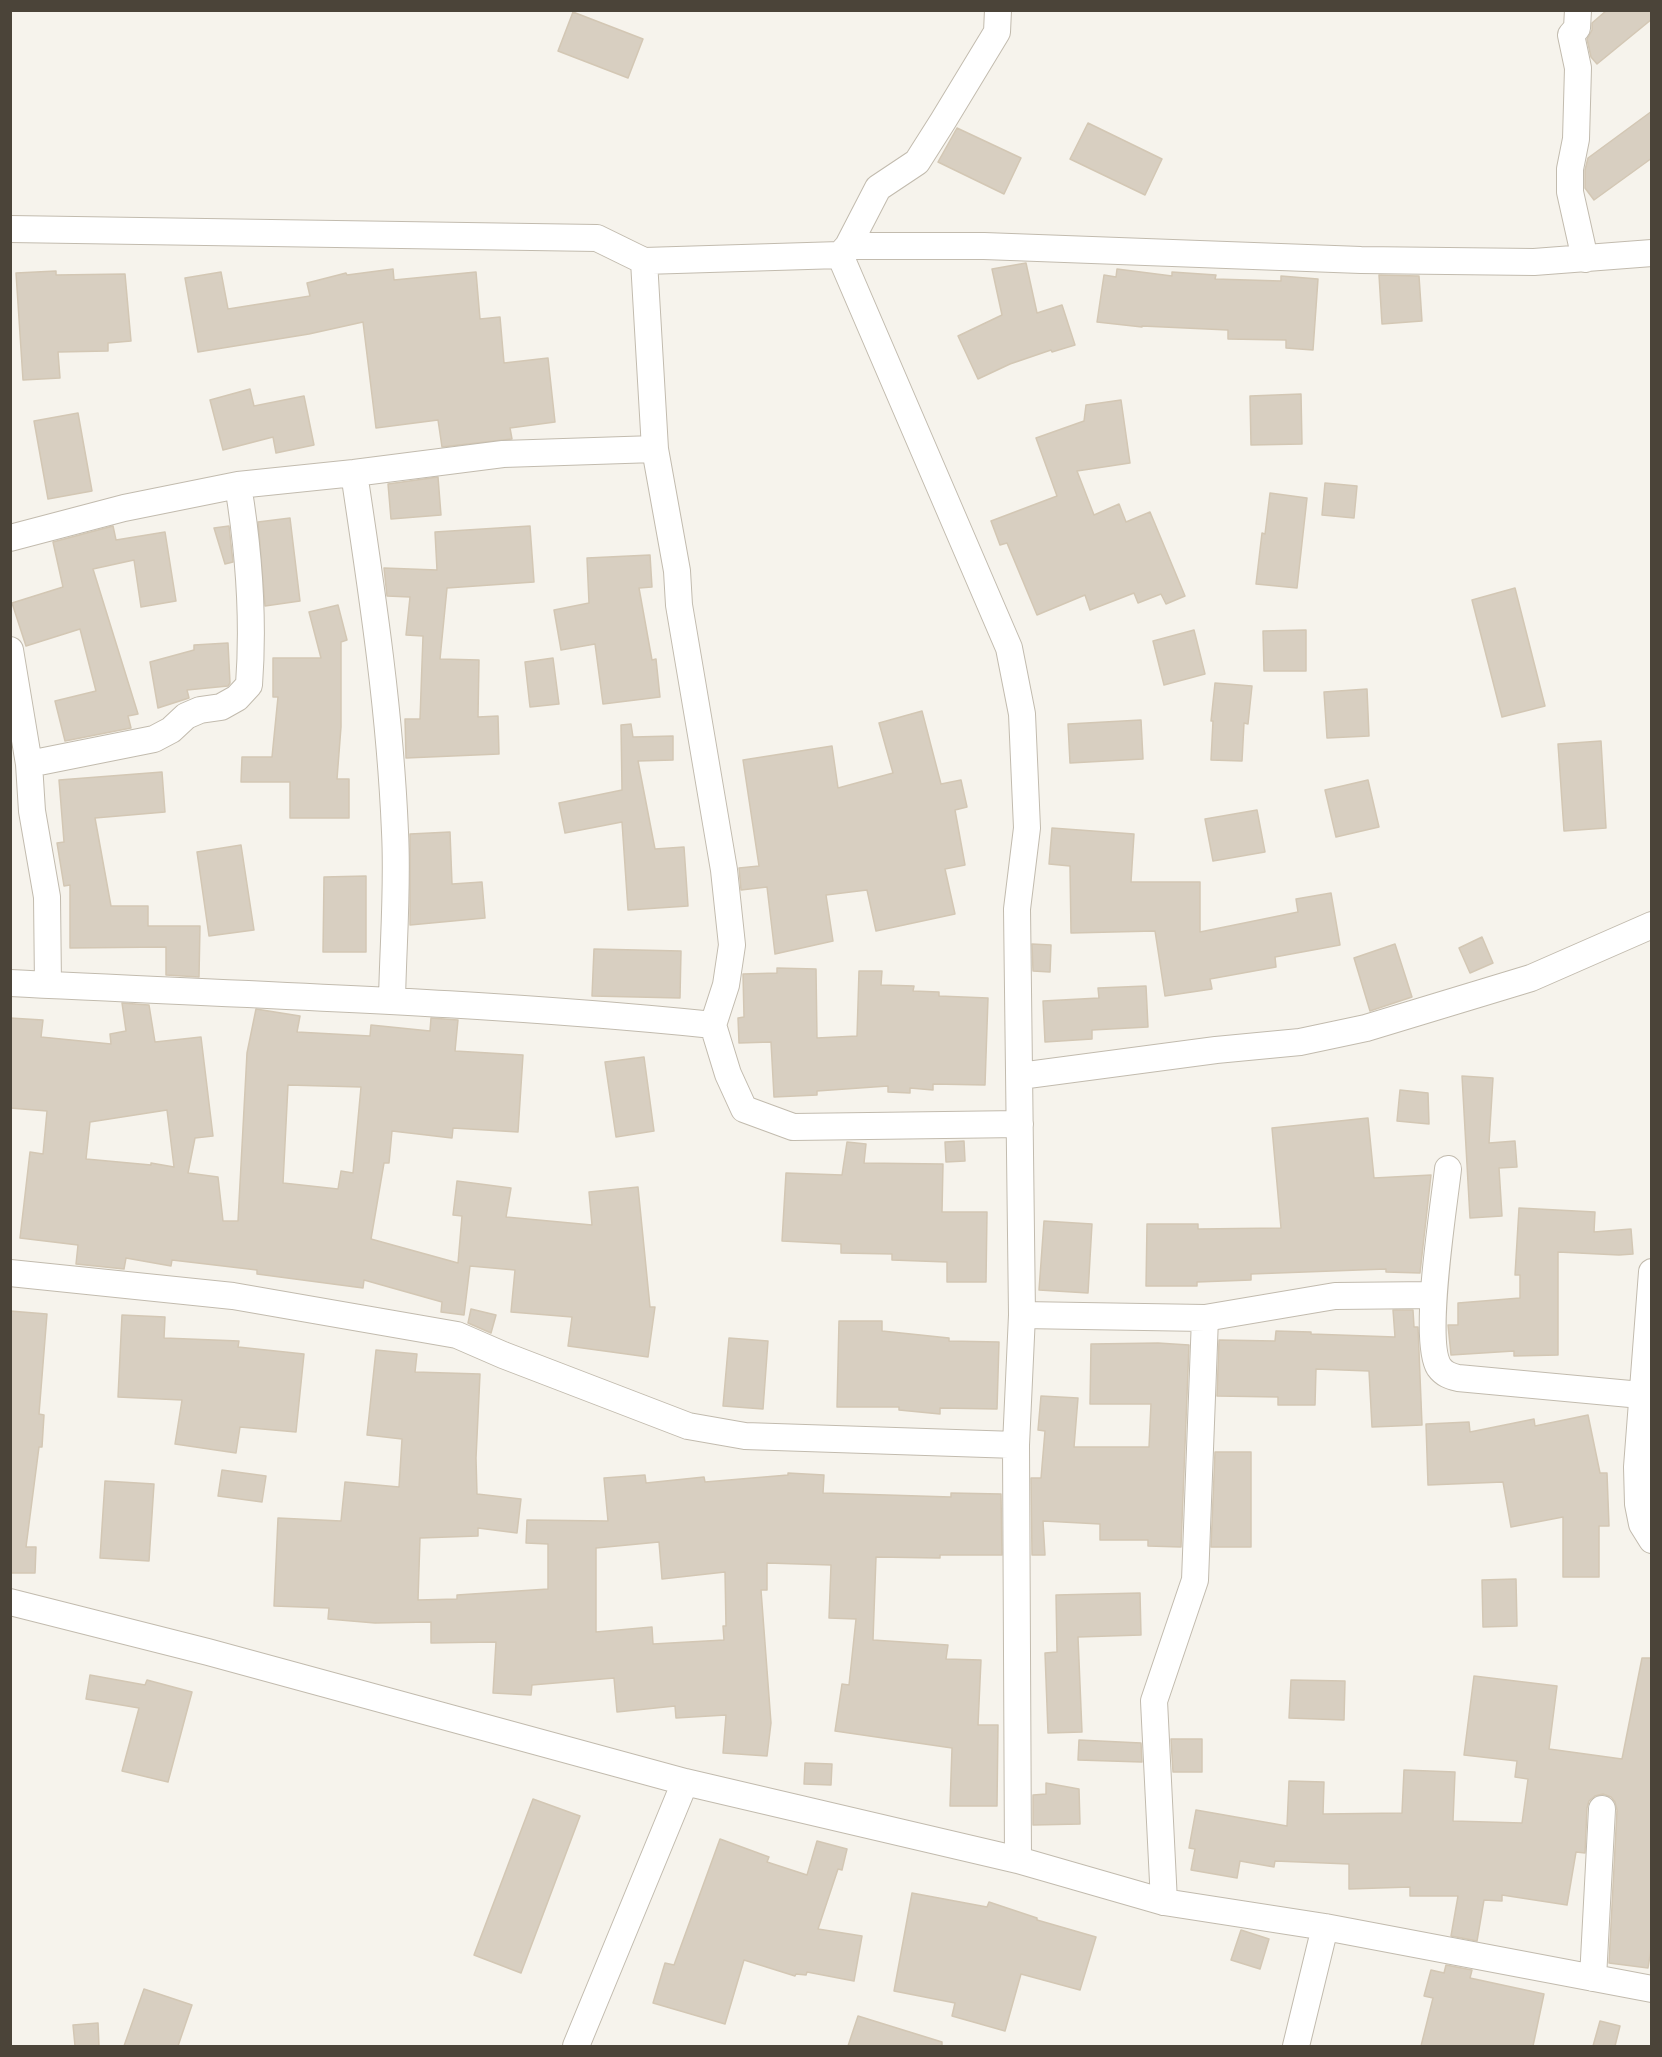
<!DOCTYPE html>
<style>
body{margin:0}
#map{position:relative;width:1662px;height:2057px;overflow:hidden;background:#f6f3ec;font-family:Rubik,sans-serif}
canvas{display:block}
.frame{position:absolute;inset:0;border:12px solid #4b4439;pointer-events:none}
</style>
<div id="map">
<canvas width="1662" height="2057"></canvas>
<div class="frame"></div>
</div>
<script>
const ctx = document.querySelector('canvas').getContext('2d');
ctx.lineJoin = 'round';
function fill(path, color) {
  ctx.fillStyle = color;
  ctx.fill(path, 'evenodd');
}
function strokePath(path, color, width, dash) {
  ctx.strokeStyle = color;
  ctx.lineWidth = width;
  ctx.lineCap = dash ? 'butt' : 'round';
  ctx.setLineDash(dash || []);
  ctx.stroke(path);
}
const building = new Path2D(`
 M1607,10H1652V19L1597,64L1591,57L1587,39L1592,30V23Z
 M573,12L643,39L628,78L558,51Z
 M1652,111V158L1594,200L1585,188V170L1588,158Z
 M1088,123L1162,159L1145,195L1070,159Z
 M957,128L1021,158L1004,194L938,162Z
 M1026,263L1037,313L1062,305L1075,345L1052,352L1051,350L1010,364L978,379L958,336L1002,315L992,269Z
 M393,269L394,280L476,272L480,319L500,317L504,363L548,358L555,422L510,428L512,439L442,447L438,420L376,428L363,322L309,334L198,352L185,278L221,272L228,309L310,296L307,283L346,273L347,275Z
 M1117,269L1172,276V272L1216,275L1215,279L1281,281V276L1318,279L1313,350L1286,348V340L1228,339V330L1142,326V327L1097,322L1104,275L1116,277Z
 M56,271V275L125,274L131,341L108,343V351L58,352L60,378L23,380L16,273Z
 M1379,275L1419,276L1422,321L1382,324Z
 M250,389L254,406L304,396L314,445L276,453L273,437L223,450L210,400Z
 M1301,394L1302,444L1251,445L1250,396Z
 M1121,400L1130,463L1077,471L1094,515L1119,504L1126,522L1150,512L1185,596L1166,604L1161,594L1138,603L1134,593L1090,610L1085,595L1037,615L1007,543L1000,545L991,521L1057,496L1036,438L1084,421L1086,405Z
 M78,413L92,491L48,499L34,421Z
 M438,477L441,515L391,519L388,484Z
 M1325,483L1357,486L1354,518L1322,515Z
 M1270,493L1307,498L1297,588L1256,584L1262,533L1265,534Z
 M290,518L300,601L265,606L258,522Z
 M113,526L116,540L165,532L176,601L141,607L134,560L93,569L138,714L128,716L131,728L65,741L55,701L96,691L80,629L26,646L12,603L63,587L53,542Z
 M229,526L233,562L225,564L214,528Z
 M530,526L534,582L447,588L440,659L479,660L478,717L498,716L499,754L406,758L405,719H420L423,636L406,635L410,597L387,596L384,568L437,570L435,532Z
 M650,555L652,587L639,588L652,660L656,659L660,697L603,704L595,644L561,650L554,610L589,603L587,558Z
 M1515,588L1545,706L1502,717L1472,600Z
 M338,605L347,640L341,642V727L337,779H349V818H290V782H241L242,757H272L278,697H273V658H321L309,612Z
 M1194,630L1205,674L1164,685L1153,641Z
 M1306,630V671H1264L1263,631Z
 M228,643L230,683L228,686L187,690L189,698L158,708L150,662L194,650V645Z
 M553,658L559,704L530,707L525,662Z
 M1215,683L1252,686L1248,724L1244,723L1242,761L1211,760L1213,721H1211Z
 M1367,689L1369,736L1327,738L1324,692Z
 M922,711L941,784L961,780L967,807L955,810L965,865L945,869L955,914L876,931L867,890L826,895L833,941L775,954L767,887L741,890L739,868L759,866L743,760L832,746L838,788L893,773L879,723Z
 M1141,720L1143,759L1070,763L1068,724Z
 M631,724L633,737L673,736V760L638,761L655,849L684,847L688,906L628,910L622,822L565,833L559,803L622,790L621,725Z
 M1601,741L1606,828L1564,831L1558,744Z
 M162,772L165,812L95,818L111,906H148V926H200L199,977L166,975V947L70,948V885L64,886L57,843L64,842L59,780Z
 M1368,780L1379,827L1336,837L1325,790Z
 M1257,810L1265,852L1213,861L1205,819Z
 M1052,828L1134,834L1131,882H1200V932L1298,912L1296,899L1331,893L1340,945L1275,957L1276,967L1210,979L1212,989L1165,996L1155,931L1071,933L1070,866L1049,864Z
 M450,832L452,884L482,882L485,918L410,925V834Z
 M241,845L254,930L209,936L197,852Z
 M366,876V952H323L324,877Z
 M1482,937L1493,963L1470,973L1459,948Z
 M1032,944L1051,945L1050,972L1033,971Z
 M1395,944L1412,997L1370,1011L1354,958Z
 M594,949L681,951L680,998L592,996Z
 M777,968L816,969L817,1038L857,1036L859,971H882L881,985L914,986L913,991L939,992V996L988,998L985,1085L933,1084V1090L910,1088V1093L888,1092V1086L817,1091V1095L774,1097L771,1042L739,1043L738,1018L744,1017L743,974L777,973Z
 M1146,986L1148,1027L1092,1030V1039L1045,1042L1043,1001L1099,998L1098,988Z
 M122,1003L149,1005L155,1042L201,1037L213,1136L195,1138L188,1173L218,1177L223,1221H238L247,1053L256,1009L300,1016L297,1032L370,1036L371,1025L430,1031L431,1018L458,1020L455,1051L523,1055L518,1132L453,1128L452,1138L392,1131L389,1163H384L371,1239L458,1263L462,1216L453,1215L457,1181L511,1188L506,1217L592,1225L589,1192L638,1187L650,1307H655L648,1357L568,1346L572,1317L511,1312L515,1270L470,1266L464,1315L441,1312L442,1302L364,1280L363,1288L257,1274V1270L172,1260L171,1266L126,1258L124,1269L76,1264L78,1245L20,1238L30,1152L43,1154L47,1111L10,1108V1018L43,1020L41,1037L111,1044L110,1034L126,1031ZM288,1085L361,1087L353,1173L341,1171L338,1189L283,1183ZM167,1110L174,1167L151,1163V1165L86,1159L90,1122Z
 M644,1057L654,1131L616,1137L605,1062Z
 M1462,1076L1493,1078L1489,1143L1515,1141L1517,1167L1499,1168L1502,1216L1470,1218Z
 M1400,1090L1428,1093L1429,1124L1397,1121Z
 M1368,1118L1374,1178L1431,1175L1420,1273L1386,1272V1269L1251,1274V1280L1197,1282V1286H1146L1147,1224H1198V1229L1281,1228L1272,1128Z
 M964,1141L965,1161L946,1162L945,1142Z
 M847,1142L866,1144L864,1163L943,1164L942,1212H987L986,1282H947V1262L892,1260V1254L841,1253V1244L782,1241L786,1173L842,1175Z
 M1519,1208L1595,1212L1594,1232L1631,1229L1633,1254L1619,1255L1558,1252V1355L1514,1356V1351L1451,1355L1448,1325H1458V1303L1520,1298V1275H1515Z
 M1044,1221L1092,1224L1088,1293L1039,1290Z
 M471,1309L496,1315L491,1333L468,1323Z
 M1393,1310H1413L1414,1327H1418L1422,1425L1372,1427L1369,1371L1316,1369L1315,1405H1278V1397L1217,1396L1219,1340L1275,1341L1276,1331L1311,1332V1334L1395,1337Z
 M10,1311L47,1314L39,1414L44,1415L42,1447H39L26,1547H36L35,1573H10Z
 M122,1315L165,1317L164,1338L239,1341L238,1347L304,1354L296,1432L240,1427L236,1453L175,1444L182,1400L118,1397Z
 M839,1321H882V1331L949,1338V1341L999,1342L997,1409L940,1408V1414L899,1410V1407H837Z
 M729,1338L768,1341L763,1409L723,1406Z
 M1158,1343L1189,1345L1181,1547L1148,1546V1540H1100V1524L1043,1521L1045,1555H1032L1031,1478H1041L1045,1431L1038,1430L1041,1396L1078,1398L1074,1447H1149L1151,1404H1090L1091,1344Z
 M376,1350L417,1354L415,1372L480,1374L476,1458L477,1494L521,1499L517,1533L478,1528V1536L420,1538L418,1600L457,1599V1595L548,1589V1544L526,1543L527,1520L608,1521L604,1478L645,1475L646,1483L704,1477L705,1482L788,1475V1473L824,1475L823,1493L951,1497V1493L1001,1494L1002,1555H940V1558L876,1557L873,1640L948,1645L946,1659L981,1660L978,1725H998L997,1806H950L952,1748L835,1731L842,1684L849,1685L856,1619L829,1618L831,1565L767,1563V1590H761L771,1723L767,1756L723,1753L726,1715L676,1718L675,1706L617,1712L614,1678L532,1685L531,1695L493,1693L496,1642L431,1643V1622L375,1623L328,1619L329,1608L274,1606L278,1518L341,1521L345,1482L399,1487L402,1439L367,1435ZM659,1542L662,1579L725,1572L726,1626H723L724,1640L653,1644L652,1627L596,1632V1548Z
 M1588,1415L1600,1473H1607L1609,1526H1599V1577H1563V1517L1511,1527L1503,1482L1428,1485L1426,1424L1469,1422L1470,1432L1534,1419L1535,1426Z
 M1215,1452H1251V1547H1211Z
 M222,1470L266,1476L262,1502L218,1496Z
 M105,1481L154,1484L149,1561L100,1558Z
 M1516,1579L1517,1626L1483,1627L1482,1580Z
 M1140,1593L1141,1635L1078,1637L1082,1732L1048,1733L1045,1653L1057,1652L1056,1595Z
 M1642,1658H1652V1944L1648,1968L1609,1963L1617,1810L1615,1802L1611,1797L1603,1794L1595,1796L1589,1801L1587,1808L1585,1853L1576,1852L1567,1905L1502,1895V1901L1484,1900L1477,1941L1451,1936L1458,1896H1410V1887L1349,1889V1864L1275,1861L1274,1867L1240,1861L1237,1878L1191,1870L1195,1849L1189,1848L1196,1810L1287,1826L1289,1781L1324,1782L1323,1814L1402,1813L1404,1770L1455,1772L1453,1821L1522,1823L1528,1779L1515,1777L1517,1761L1464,1755L1474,1676L1557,1686L1549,1749L1622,1759Z
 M90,1675L145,1685L147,1680L192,1692L168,1782L122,1771L139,1708L86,1699Z
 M1291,1680L1345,1681L1344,1720L1289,1718Z
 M1171,1739H1202V1772H1173Z
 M1079,1740L1141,1743L1142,1762L1078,1760Z
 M805,1763L832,1764L831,1785L804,1784Z
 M1046,1783L1079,1789L1080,1824L1033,1825V1795L1046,1794Z
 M533,1799L580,1816L521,1973L474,1955Z
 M720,1839L769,1857L767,1862L807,1875L817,1841L847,1849L842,1870L838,1869L818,1929L862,1936L854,1981L807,1972L806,1975L796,1974L795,1976L744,1960L725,2024L653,2003L665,1963L674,1965Z
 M912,1893L987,1907L989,1902L1037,1918V1920L1096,1937L1080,1990L1021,1974L1005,2031L952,2016L955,2003L894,1991Z
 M1241,1930L1269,1939L1260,1969L1231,1960Z
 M1446,1965L1472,1970L1470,1978L1544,1994L1533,2046H1421L1433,1998L1424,1996L1431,1970L1444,1973Z
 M144,1989L192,2005L178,2046H124Z
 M858,2016L942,2042V2046H848Z
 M1600,2021L1620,2026L1615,2046H1593Z
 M98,2023L99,2046H75L73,2025Z`);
fill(building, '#d8cfc1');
strokePath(building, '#d3c7b4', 1.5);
const street = new Path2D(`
 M1578,10L1577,28L1571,35L1578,68L1576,139L1570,169V192L1585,259
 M10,229L597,238L644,261L840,255L848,246H984L1361,260L1534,262L1652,253
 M848,246L878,188L917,162L943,121L997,32L998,10
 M840,255L1009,648L1022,714L1027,828L1017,909L1022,1315L1016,1445L1018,1860
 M644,261L655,449L677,571L679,605L724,870L732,945L726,985L713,1025L728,1074L744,1109L793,1127L1020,1124
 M354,473C372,593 390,710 395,832C398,888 393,945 392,1001
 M10,538L124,508L238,485L354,473L503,454L655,449
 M10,650L29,764L32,811L47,897L48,985
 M29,764L154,739L171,730L186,716L200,710L221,707L237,698L249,685C254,618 249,552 238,485
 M10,983C245,995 479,1001 713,1025
 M1020,1076L1216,1050L1300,1042L1366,1028L1531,978L1652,925
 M1448,1169C1444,1206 1422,1340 1439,1367C1444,1374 1450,1376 1458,1378L1641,1395
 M1652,1272L1637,1467L1638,1504L1642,1524L1652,1540
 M10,1273L233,1296L457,1335L503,1355L688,1426L745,1436L1016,1445
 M1022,1315L1205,1318L1335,1296L1433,1295
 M10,1602L208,1652L685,1782L1018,1860L1164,1902L1325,1927L1652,1989
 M1164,1902L1154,1701L1195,1580L1205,1318
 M1593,1978L1602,1809
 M576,2046L685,1782
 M1296,2046L1325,1927`);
strokePath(street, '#c2bbae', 28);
strokePath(street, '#fff', 26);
</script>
